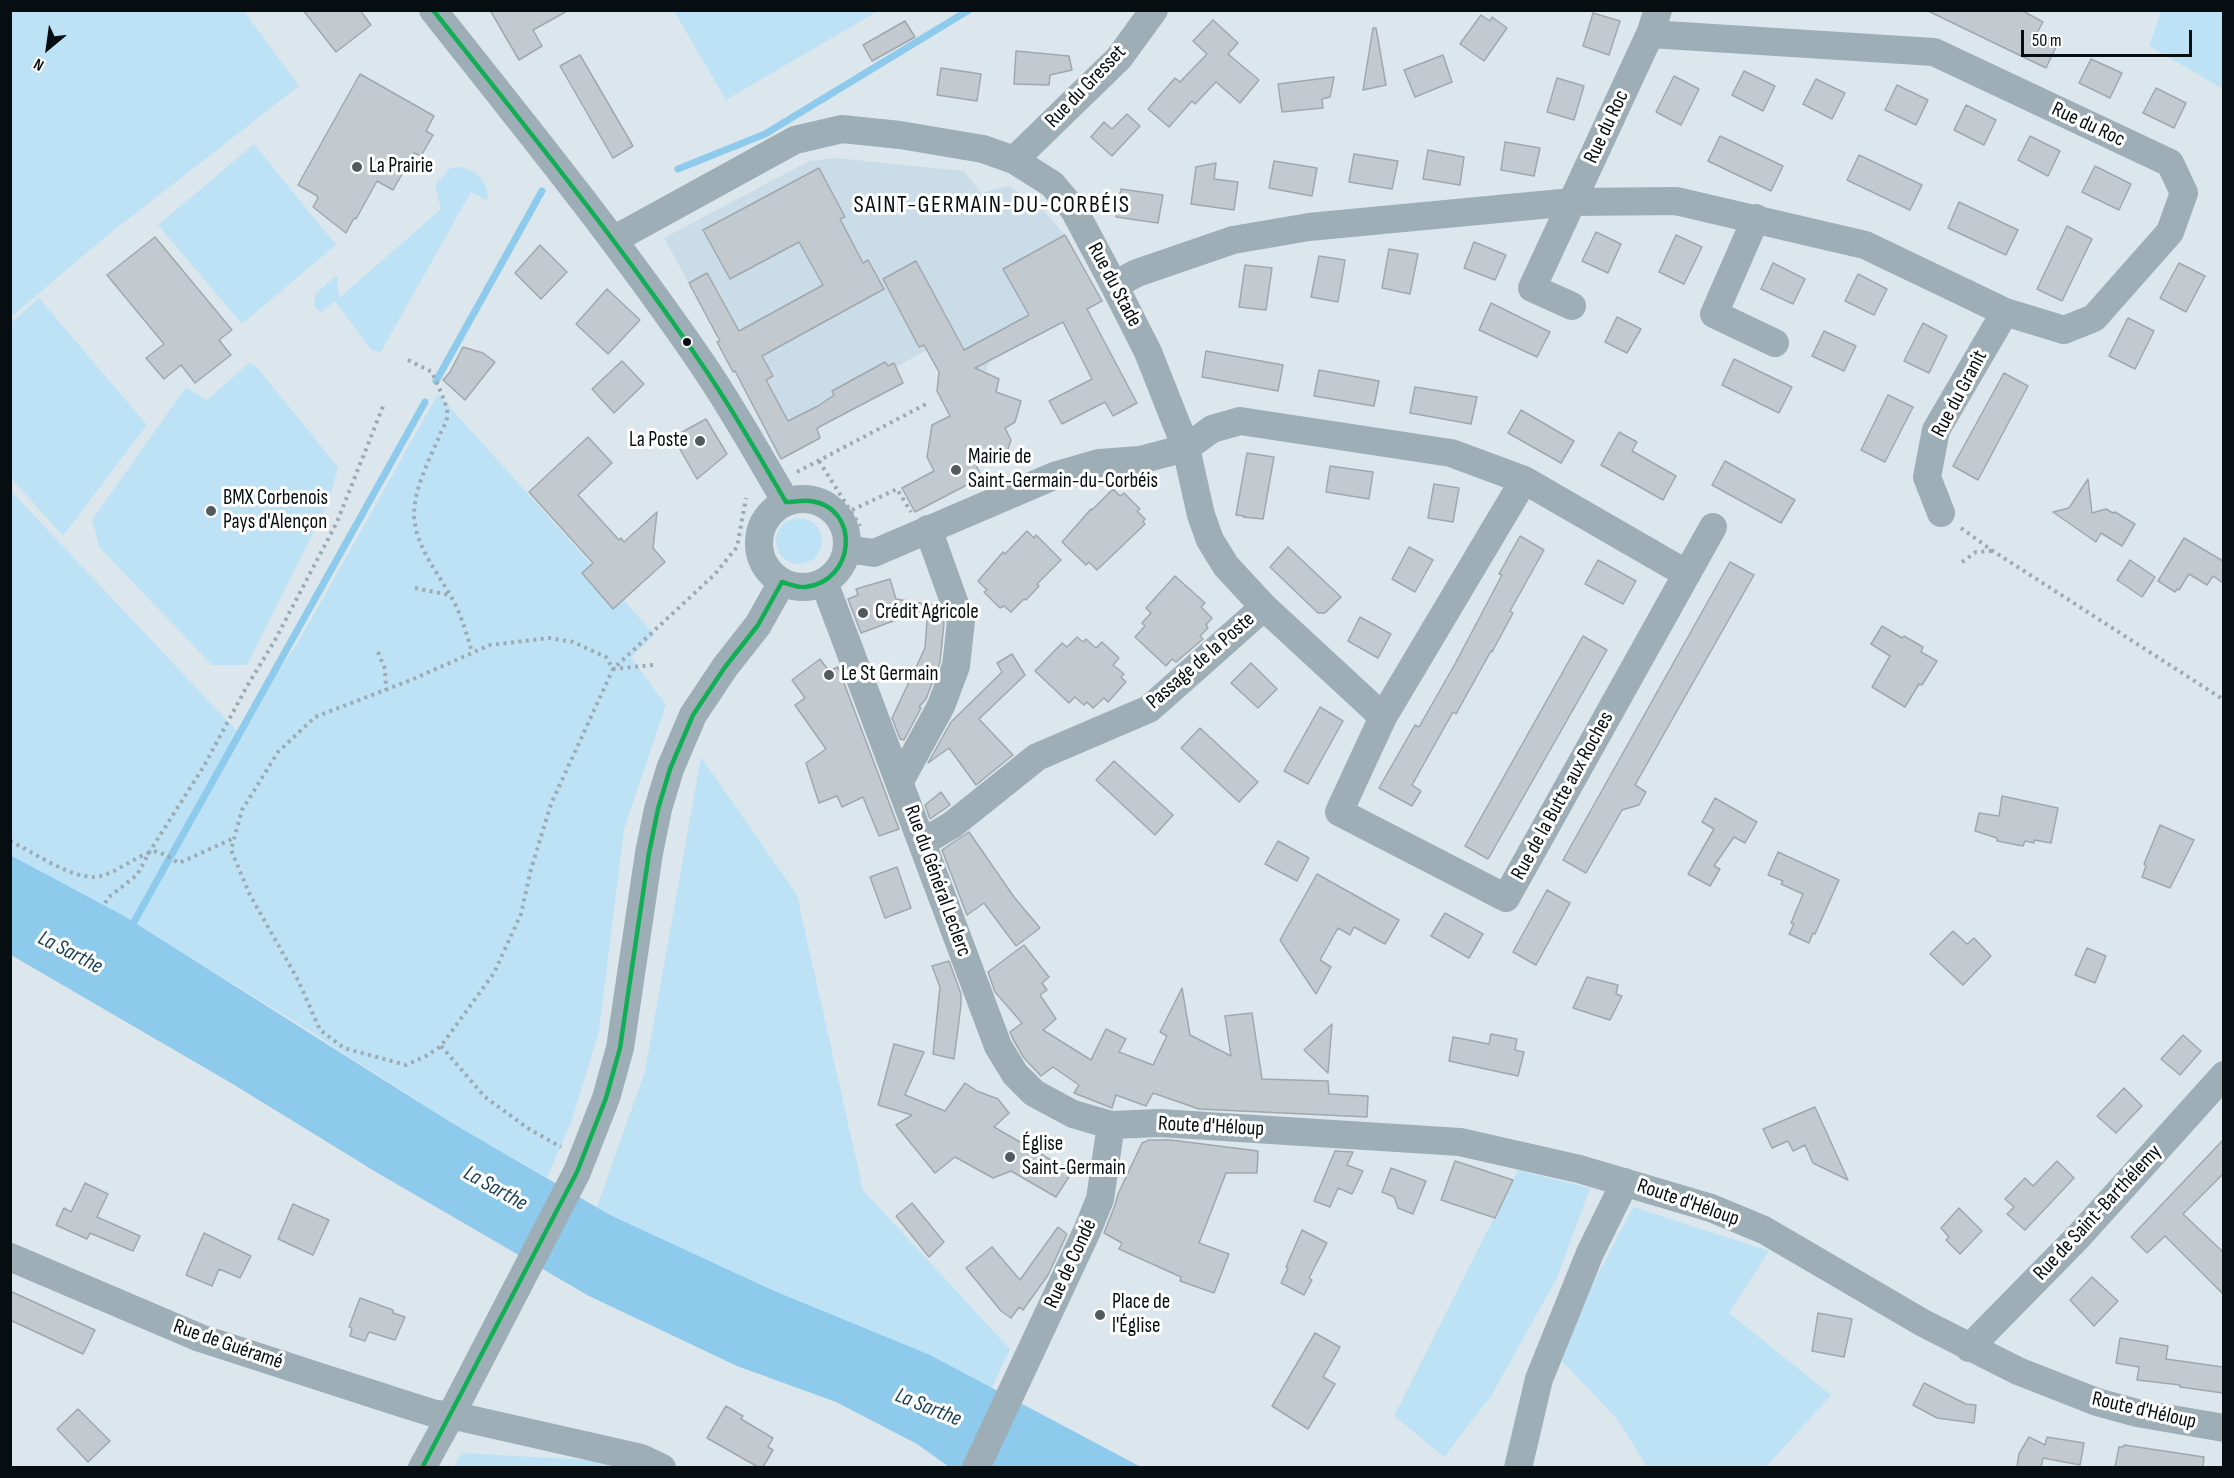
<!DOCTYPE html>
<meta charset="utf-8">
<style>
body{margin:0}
#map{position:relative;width:2234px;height:1478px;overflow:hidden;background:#dce7ed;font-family:"Sofia Sans Condensed",sans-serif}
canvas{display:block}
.frame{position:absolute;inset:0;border:12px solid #070e11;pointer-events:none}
.north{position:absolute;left:18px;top:18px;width:60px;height:60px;-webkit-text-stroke:4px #fff;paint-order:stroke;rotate:209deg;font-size:16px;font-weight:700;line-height:24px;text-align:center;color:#070e11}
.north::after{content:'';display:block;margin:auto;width:21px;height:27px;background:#070e11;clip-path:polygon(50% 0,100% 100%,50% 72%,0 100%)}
.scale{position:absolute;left:2021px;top:30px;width:171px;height:27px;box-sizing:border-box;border:3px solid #070e11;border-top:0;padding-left:8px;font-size:18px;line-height:21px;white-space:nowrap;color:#070e11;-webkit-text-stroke:4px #fff;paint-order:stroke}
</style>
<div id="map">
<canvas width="2234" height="1478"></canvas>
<div class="frame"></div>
<div class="north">N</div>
<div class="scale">50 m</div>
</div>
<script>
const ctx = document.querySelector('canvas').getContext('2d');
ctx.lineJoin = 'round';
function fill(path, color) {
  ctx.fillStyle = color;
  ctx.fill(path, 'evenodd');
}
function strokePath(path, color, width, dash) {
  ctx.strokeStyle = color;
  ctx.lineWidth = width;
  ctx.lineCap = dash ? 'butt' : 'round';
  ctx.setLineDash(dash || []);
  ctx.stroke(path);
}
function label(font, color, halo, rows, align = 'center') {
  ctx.font = font + ' "Sofia Sans Condensed",sans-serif';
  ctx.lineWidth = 6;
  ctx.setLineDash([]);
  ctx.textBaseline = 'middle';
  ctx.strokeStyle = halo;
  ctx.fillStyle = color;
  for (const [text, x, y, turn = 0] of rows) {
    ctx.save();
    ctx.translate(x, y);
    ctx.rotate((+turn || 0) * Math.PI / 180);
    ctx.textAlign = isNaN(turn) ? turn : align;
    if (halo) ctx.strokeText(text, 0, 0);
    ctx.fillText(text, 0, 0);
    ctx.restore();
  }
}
fill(new Path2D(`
 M836,158L964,171L981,193L1008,186L1039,205L1065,235L1102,301L990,360L985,373L999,379L997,392L1021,401L1015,422L965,445L937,391L939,372L927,350L896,367L903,383L839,416L810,411L820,428L798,440L801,448L781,459L736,371L733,372L717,342L720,340L664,238L809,161Z`), '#c9dce7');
fill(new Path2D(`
 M11,10L244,11L299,86L104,238L11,317Z
 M674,11H878L726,100Z
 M2161,11H2223V89L2149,46Z
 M254,144L336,245L242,324L158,225Z
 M460,167C479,171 488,182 488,201L471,192L381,352L371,350L335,301L321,312L314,306L316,293L337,275L339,298L441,209L435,185L450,168Z
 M39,298L147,425L63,536L11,478V323Z
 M249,363L256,366L338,467L329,501L247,665H212L99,547L92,520L186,387L207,400Z
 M438,394L655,635L631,657L666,705L624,829L599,1031L572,1120L547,1178L452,1123L294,1021L139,927L11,880V491L237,731L300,639Z
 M776 541a23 23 0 1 1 46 0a23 23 0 1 1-46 0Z
 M701,757L797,895L863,1190L1010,1349L988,1396L592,1221L645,1071Z
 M1518,1170L1590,1188L1557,1278L1491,1396L1444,1457L1394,1416Z
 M1633,1207L1769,1251L1729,1313L1831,1395L1766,1467H1647L1618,1420L1556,1355Z
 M462,1453L606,1461L616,1467L453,1468Z`), '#bee2f5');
fill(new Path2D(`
 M10,855L124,916L452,1123L610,1215L772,1290L930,1355L1141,1467H949L917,1444L836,1402L737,1366L589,1296L376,1172L231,1083L11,955Z`), '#8ecaeb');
strokePath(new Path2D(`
 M678,169L765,134L969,10
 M436,381L542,191
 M130,929L425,402`), '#8ecaeb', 7);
const building = new Path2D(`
 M303,10H360L371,25L336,52Z
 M490,10H569L533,30L542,46L519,60Z
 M1926,10H2021L2043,22L2037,33L2058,43L2046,68Z
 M1593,13L1620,21L1609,55L1583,46Z
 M1481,15L1490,21L1492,17L1507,28L1484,61L1460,44Z
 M1213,20L1238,43L1228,54L1259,80L1240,103L1216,82L1195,104L1192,101L1169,127L1148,109L1175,78L1180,82L1207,54L1193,41Z
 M905,21L915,37L872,61L863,45Z
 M1373,28H1376L1386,85L1363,90Z
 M1016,51L1069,56L1072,70L1050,75L1049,85L1014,84Z
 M580,55L633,146L613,158L560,66Z
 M1443,55L1452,82L1415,97L1404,70Z
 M2091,59L2122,73L2110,98L2079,83Z
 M941,68L981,74L977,101L937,95Z
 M1744,71L1775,86L1763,111L1732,95Z
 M360,74L434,116L426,131L433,135L421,156L414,153L393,190L377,181L356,219L354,218L346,233L313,207L318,198L316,195L298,185Z
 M1674,76L1699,89L1681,125L1656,112Z
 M1334,77L1330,97L1322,99L1323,108L1282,112L1278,84Z
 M1557,78L1584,86L1574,120L1547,112Z
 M1816,79L1845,93L1832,119L1803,104Z
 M1897,85L1928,100L1916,125L1885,110Z
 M2156,88L2186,103L2174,128L2143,113Z
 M1966,105L1996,120L1984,145L1954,130Z
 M1127,114L1140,126L1112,156L1091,137L1104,122L1112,129Z
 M1720,136L1783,166L1771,191L1708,161Z
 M2030,136L2060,151L2048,176L2018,160Z
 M1505,142L1540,148L1534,176L1501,170Z
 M1428,150L1464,157L1460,185L1423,179Z
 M1354,154L1398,161L1392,189L1349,182Z
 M1859,155L1922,185L1910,210L1847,180Z
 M1274,161L1317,168L1312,196L1269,188Z
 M1216,163L1214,179L1238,182L1234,210L1191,204L1196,167Z
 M2095,166L2131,184L2119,210L2082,192Z
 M819,168L845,217L840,219L863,263L868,260L884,289L762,356L773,376L766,380L788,421L818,406L834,395L832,391L885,362L888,366L894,363L903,383L819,427L817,429L820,438L781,459L735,371L733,372L717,342L720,341L689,283L707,273L739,331L823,285L799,242L730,279L703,230Z
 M1121,189L1163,195L1158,223L1116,217Z
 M1959,202L2018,230L2006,255L1948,228Z
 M2067,226L2092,239L2062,301L2037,289Z
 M1596,232L1621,244L1608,273L1582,261Z
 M1065,235L1102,301L1087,309L1137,403L1113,416L1105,402L1062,424L1049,401L1092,379L1063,322L975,368L999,379L996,392L1021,401L1015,422L1005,428L1011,440L1005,458L966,446L982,477L915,512L902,488L934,471L927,457L932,425L950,416L937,391L939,372L924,345L919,347L883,279L916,261L964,350L1029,315L1003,269Z
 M1676,235L1702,247L1684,284L1659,272Z
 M155,237L232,330L219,340L231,355L195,383L181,365L164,379L146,358L164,344L107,275Z
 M1474,242L1506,255L1495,280L1464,268Z
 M540,245L567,272L541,299L515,273Z
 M1389,249L1418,254L1410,294L1382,288Z
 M1319,256L1345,260L1338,302L1311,297Z
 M1773,263L1805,279L1793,304L1761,289Z
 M2179,263L2205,276L2186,312L2160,298Z
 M1245,265L1272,268L1266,310L1239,307Z
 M1858,274L1887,289L1874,315L1845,301Z
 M607,289L640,320L608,354L576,324Z
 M1491,303L1550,332L1537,357L1479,330Z
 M1617,317L1641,329L1627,353L1605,342Z
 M2128,318L2154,331L2135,369L2109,356Z
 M1923,323L1947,336L1929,373L1904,361Z
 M1824,331L1856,346L1844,371L1812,356Z
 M463,347L483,353L495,362L465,400L443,380L450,372Z
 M1206,351L1283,365L1278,391L1202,377Z
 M1734,359L1792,387L1779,413L1722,385Z
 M622,361L644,384L614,413L592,389Z
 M1319,370L1379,381L1374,406L1314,396Z
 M2004,373L2028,386L1978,480L1953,466Z
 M1415,387L1477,397L1471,424L1410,413Z
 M1888,395L1913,407L1885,462L1861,450Z
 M1521,410L1574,441L1561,463L1508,433Z
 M706,419L727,454L697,479L673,437Z
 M1619,432L1637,442L1632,451L1676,476L1663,500L1601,465Z
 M588,437L612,463L578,495L619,540L621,538L624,542L657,512L653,548L665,562L613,609L582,573L593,563L529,492Z
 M1247,453L1274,457L1263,519L1243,517L1244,516L1236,515Z
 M1725,461L1795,500L1781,523L1712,485Z
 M1330,466L1373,472L1369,499L1326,492Z
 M2088,479L2092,513L2106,509L2113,513L2115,512L2135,524L2122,546L2101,533L2096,542L2053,512L2069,508Z
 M1434,484L1459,488L1453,522L1428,518Z
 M1113,489L1120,496L1124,493L1140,509L1137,511L1145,519L1143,522L1145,524L1097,570L1089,562L1086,565L1062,542L1091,509L1092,510Z
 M1027,531L1034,538L1036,535L1061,560L1037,584L1039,586L1026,600L1024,599L1011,612L1004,606L1000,608L984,592L987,590L978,581L1003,552L1005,554Z
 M1520,536L1544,550L1510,611L1513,613L1492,652L1491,651L1456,714L1453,712L1412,785L1421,791L1412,806L1379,788L1415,725L1419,727L1455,664L1502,575L1499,574Z
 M2184,538L2223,561V583L2213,576L2207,585L2189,574L2179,590L2177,589L2175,592L2158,581Z
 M1288,547L1341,597L1325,613H1318L1270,567Z
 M1409,547L1433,560L1415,592L1392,579Z
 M1598,560L1636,581L1623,604L1585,584Z
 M2130,560L2155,577L2142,597L2117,580Z
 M1730,562L1754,575L1635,785L1646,792L1639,805L1622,810L1586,873L1563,860Z
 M1175,576L1205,603L1201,607L1212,618L1206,625L1208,628L1200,636L1203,639L1176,662L1172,659L1166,666L1135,637L1145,626L1142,623L1151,613L1146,608Z
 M890,579L896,599L938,606L944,623L940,662L926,699L919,707L921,708L904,740L900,739L892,718L925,648L928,608L861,633L848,599L858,595L856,589Z
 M1360,617L1391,634L1378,658L1348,641Z
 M1882,626L1902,638L1904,636L1923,647L1921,652L1937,661L1922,685L1919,684L1905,707L1872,687L1890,656L1871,644Z
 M1583,636L1607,650L1488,859L1465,846Z
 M1077,637L1083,642L1086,639L1096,648L1102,642L1119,658L1113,665L1124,674L1121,677L1126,682L1108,702L1104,698L1093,708L1087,702L1084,705L1075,697L1069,703L1035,671L1062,643L1067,647Z
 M1012,654L1025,675L979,719L1013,755L976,785L949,748L928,763L951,722L1002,672L997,663Z
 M820,659L829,671L838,667L899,829L879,836L863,797L842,807L837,796L819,803L806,763L826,749L795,705L805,698L792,680Z
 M1251,663L1277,689L1258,708L1231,683Z
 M1320,707L1343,721L1308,784L1284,771Z
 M1200,728L1258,782L1239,802L1181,748Z
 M1114,761L1173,815L1155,835L1096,780Z
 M941,792L950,805L930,819L925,805Z
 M2002,796L2058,808L2051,843L2034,840V843L2025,841L2023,846L1997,841V838L1975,831L1979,813L1999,816Z
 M1715,798L1757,822L1745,843L1734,837L1714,866L1720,869L1710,886L1688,874L1714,829L1702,822Z
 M2160,825L2194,840L2170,888L2142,877L2146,866L2144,864Z
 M969,832L1014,897L1040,928L1016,946L984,903L967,915L942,850Z
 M1278,841L1309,858L1297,881L1265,864Z
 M1778,852L1839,880L1815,934L1813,933L1809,943L1789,934L1794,924L1791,923L1803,894L1781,884L1783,881L1768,875Z
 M897,867L911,908L885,918L870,877Z
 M1317,874L1399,920L1385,944L1354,927L1350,935L1338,928L1320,960L1331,967L1316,994L1280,940Z
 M1547,890L1570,903L1536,965L1513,952Z
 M1445,913L1483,934L1469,958L1431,936Z
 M1953,931L1967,944L1974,938L1991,956L1963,985L1930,954Z
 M1024,945L1049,977L1042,983L1047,990L1040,995L1056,1019L1043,1030L1091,1060L1106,1029L1126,1039L1119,1052L1153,1065L1167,1036L1160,1032L1182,988L1190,1035L1231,1056L1225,1016L1252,1013L1262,1079L1328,1081L1329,1094L1368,1096L1367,1117L1199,1109L1153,1093L1146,1106L1116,1095L1112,1108L1074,1093L1079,1085L1053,1067L1041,1076L1024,1058L1013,1039L1010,1032L1022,1023L995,992L988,972Z
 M2087,948L2106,956L2095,983L2075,975Z
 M949,961L961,994V1005L954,1059L933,1054L940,987L932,966Z
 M1587,977L1618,985L1616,994L1622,996L1610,1020L1573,1008Z
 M1332,1024L1328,1073L1304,1050Z
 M1491,1034L1517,1039L1515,1050L1524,1052L1518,1076L1449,1061L1453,1037L1489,1044Z
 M2183,1035L2201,1051L2180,1075L2161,1059Z
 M894,1044L924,1052L905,1095L945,1111L965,1083L977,1091L998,1099L1009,1113L994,1127L1072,1172L1056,1197L1011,1171L993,1178L955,1157L935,1173L896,1125L912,1115L878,1105Z
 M2124,1088L2142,1106L2116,1133L2097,1116Z
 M1815,1107L1848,1180L1813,1163L1805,1145L1793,1151L1788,1141L1772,1148L1763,1129Z
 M1149,1140H1171L1258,1151L1257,1173H1226L1199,1243L1229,1254L1214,1293L1180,1281L1181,1277L1119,1249L1122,1243L1104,1233L1115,1205L1118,1194L1142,1143Z
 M2223,1140V1174L2183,1214L2223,1252V1294L2165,1236L2147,1253L2131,1237Z
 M1335,1151L1353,1152L1347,1165L1363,1171L1352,1194L1338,1188L1330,1207L1314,1201Z
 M1455,1161L1513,1180L1495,1218L1441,1200Z
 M2057,1161L2074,1178L2025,1230L2007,1214L2014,1207L2005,1199L2025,1178L2033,1186Z
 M1391,1168L1426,1181L1413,1214L1398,1208L1394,1197L1382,1192Z
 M85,1183L108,1194L97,1217L140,1236L133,1251L90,1233L87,1239L56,1225L64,1208L71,1212Z
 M912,1203L944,1242L929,1257L896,1216Z
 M293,1204L329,1220L313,1255L278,1239Z
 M1959,1208L1982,1231L1960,1254L1946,1240L1949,1237L1941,1228Z
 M1058,1227L1067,1234L1048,1275L1023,1310L1019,1307L1011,1318L1001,1311L966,1268L992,1247L1020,1280Z
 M1302,1230L1327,1243L1309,1278L1312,1280L1304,1295L1281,1283L1288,1268L1286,1267Z
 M204,1233L251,1256L240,1278L219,1269L212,1286L186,1275Z
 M2092,1277L2118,1301L2094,1326L2070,1300Z
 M10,1291L95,1330L83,1354L10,1320Z
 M360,1298L393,1310V1313L405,1317L395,1340L369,1332L365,1341L350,1336L352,1328L349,1327Z
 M1818,1313L1852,1319L1844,1357L1812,1351Z
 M1315,1333L1340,1347L1323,1377L1335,1384L1308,1429L1272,1406Z
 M2120,1338L2168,1346L2166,1359L2223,1367V1393L2180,1387V1385L2137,1380L2139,1367L2116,1363Z
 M1924,1383L1966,1404L1976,1405L1974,1423L1937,1418L1913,1405Z
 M726,1406L743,1416L741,1419L773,1438L768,1447L773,1450L763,1467H758L707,1438Z
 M78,1409L110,1441L88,1462L57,1429Z
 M2029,1437L2045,1445L2047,1437L2084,1443L2080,1465L2043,1458L2041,1467H2017L2019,1454Z
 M2124,1445L2204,1457L2203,1467H2115L2119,1447H2123Z`);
fill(building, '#c2cacf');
strokePath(building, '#a0a8ad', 1.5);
strokePath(new Path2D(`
 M408,360L432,372C437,385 445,398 447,411C449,421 442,428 439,437C429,460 414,489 414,515C416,551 441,575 456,606C463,621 468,637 472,653
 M819,461L860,526
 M797,472L928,403
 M852,510L897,489L911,512
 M1961,528L1993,551L2224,700
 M1962,562L1976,552L1992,551
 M415,588L449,595
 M378,652L385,669L386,690
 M653,665L613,669L606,657L573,642L549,638L490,645L411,680L315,717L278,752L242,810L231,850L250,895L298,980L320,1030L344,1048L406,1065L428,1055L441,1046L494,973L521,914L531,869L551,804L613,669L715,574L737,547L746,498
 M10,841C33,852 70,878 95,877C115,876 145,848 158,852C165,854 172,859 179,863L234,838
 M105,903L109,897L137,875L150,851L204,766L246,688L275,640L337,522L384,404
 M441,1046L485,1097L529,1129L561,1147`), '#9daab1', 4, [3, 4.5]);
strokePath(new Path2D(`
 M433,10C526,127 619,242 703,365C733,409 759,456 786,502
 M1014,160L1119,58L1154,10
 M1756,218L1714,314L1775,343
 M613,240L795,140L842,129L900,135L983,149L1014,160L1052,184L1074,210L1114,285L1148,352L1186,448L1201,515L1210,540L1226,566L1264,607L1383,717
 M1114,285L1137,273L1233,240L1309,227L1572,202L1676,201L1865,245L2005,312L2064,330L2094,318L2170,232L2184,193L2170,163L1934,52L1650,34
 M1572,306L1532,288L1650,34L1658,10
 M1524,480L1383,717L1339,812L1506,898L1713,527
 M759 543a44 44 0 1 1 88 0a44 44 0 1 1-88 0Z
 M1941,513L1927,477L1936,430L2005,312
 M847,549L874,553L1054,476L1099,463L1140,460L1186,448L1212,429L1240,421L1451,453L1524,480L1687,574
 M824,582L998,1046L1015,1074L1034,1093L1073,1114L1111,1125L1160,1123L1460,1142L1579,1169L1711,1208L1764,1230L1923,1323L2018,1371L2097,1402L2137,1413L2224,1428
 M900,781L941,706L956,666L961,621L928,529
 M923,842L952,825L1037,757L1149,709L1264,607
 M10,1257L200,1338L407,1405L436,1414L451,1415L641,1458L662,1468
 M1969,1348L2078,1237L2224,1075
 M422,1468L451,1415L577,1172L606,1098L620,1048L649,853L658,809L670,769L693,715L725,667L758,625L782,582
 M976,1468L1087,1231L1100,1199L1111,1125
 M1518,1468L1539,1379L1590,1253L1625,1182`), '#9eaeb6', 28);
strokePath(new Path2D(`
 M422,1468L577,1172L606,1098L620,1048L649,853L658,809L670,769L693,715L725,667L758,625L782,582C789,584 798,588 805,587C856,582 861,507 810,501C802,500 793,502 786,502C759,456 733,410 703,366C620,243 526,127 433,10`), '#12ae56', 4.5);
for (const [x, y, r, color] of [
 [357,167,6,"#525a5e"],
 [687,342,5,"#070e11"],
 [700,441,6,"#525a5e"],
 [956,470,6,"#525a5e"],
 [211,511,6,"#525a5e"],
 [863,613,6,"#525a5e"],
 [829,675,6,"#525a5e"],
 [1010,1157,6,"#525a5e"],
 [1100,1315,6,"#525a5e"]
]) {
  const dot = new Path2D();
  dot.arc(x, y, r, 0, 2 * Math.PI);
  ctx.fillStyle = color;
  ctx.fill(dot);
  strokePath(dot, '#fff', 2);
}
label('21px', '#070e11', '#fff', [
 ["Rue du Gresset",1086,87,-46],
 ["Rue du Roc",2088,125,25],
 ["Rue du Roc",1607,127,-65],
 ["Rue du Stade",1114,285,62],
 ["Rue du Granit",1960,394,-62],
 ["Passage de la Poste",1201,661,-41],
 ["Rue de la Butte aux Roches",1563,796,-61],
 ["Rue du Général Leclerc",937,881,70],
 ["Route d'Héloup",1211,1127,3],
 ["Route d'Héloup",1688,1203,19],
 ["Rue de Saint-Barthélemy",2098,1213,-47],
 ["Rue de Condé",1071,1264,-65],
 ["Rue de Guéramé",228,1345,19],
 ["Route d'Héloup",2144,1411,13]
]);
label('21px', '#070e11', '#fff', [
 ["La Prairie",369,167],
 ["La Poste",688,441,"right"],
 ["Mairie de",968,458],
 ["Saint-Germain-du-Corbéis",968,482],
 ["BMX Corbenois",223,499],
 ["Pays d'Alençon",223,523],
 ["Crédit Agricole",875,613],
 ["Le St Germain",841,675],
 ["Église",1022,1145],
 ["Saint-Germain",1022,1169],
 ["Place de",1112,1303],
 ["l'Église",1112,1327]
], 'left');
label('italic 22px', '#1e4255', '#fff', [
 ["La Sarthe",70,953,27],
 ["La Sarthe",495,1189,29],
 ["La Sarthe",928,1408,22]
]);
ctx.letterSpacing = '1.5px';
label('24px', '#070e11', '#fff', [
 ["SAINT-GERMAIN-DU-CORBÉIS",992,206]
]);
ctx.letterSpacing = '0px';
</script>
